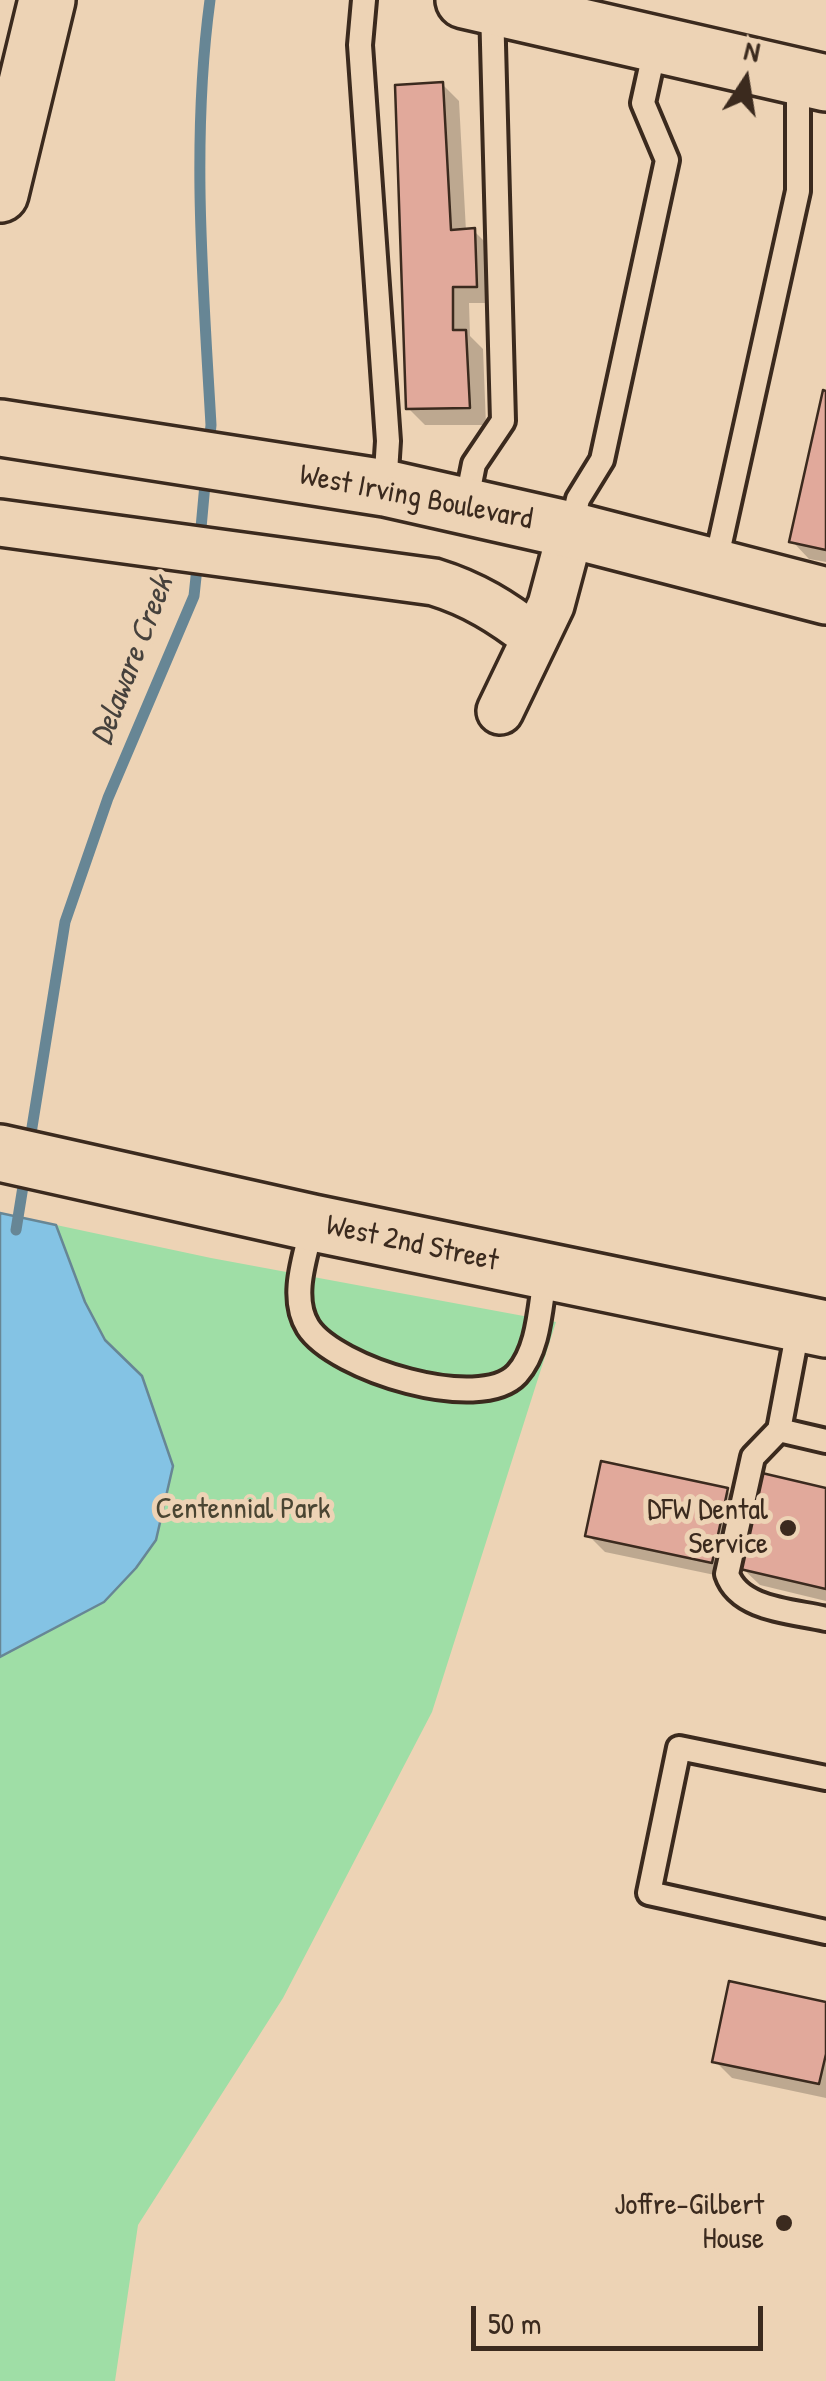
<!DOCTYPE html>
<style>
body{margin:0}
#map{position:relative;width:826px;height:2381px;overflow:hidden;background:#edd3b5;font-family:"Patrick Hand",sans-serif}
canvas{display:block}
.north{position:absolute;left:696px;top:30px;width:100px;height:100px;-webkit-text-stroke:8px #edd3b5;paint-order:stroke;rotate:12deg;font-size:28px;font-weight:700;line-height:40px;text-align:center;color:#3b2a1e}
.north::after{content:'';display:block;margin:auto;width:35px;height:45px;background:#3b2a1e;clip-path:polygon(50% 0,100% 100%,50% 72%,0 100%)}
.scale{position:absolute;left:471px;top:2306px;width:292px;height:45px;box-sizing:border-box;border:5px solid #3b2a1e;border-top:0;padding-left:12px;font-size:30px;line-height:35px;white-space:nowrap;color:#3b2a1e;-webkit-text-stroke:8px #edd3b5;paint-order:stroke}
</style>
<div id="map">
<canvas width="826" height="2381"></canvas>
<div class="north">N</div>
<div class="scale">50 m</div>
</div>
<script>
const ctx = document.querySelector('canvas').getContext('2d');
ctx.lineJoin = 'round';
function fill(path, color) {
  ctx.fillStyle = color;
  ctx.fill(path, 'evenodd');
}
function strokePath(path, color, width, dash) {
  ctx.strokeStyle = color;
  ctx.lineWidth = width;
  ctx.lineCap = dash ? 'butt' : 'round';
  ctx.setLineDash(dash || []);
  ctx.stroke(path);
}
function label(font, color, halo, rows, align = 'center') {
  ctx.font = font + ' "Patrick Hand",sans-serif';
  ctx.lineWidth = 10;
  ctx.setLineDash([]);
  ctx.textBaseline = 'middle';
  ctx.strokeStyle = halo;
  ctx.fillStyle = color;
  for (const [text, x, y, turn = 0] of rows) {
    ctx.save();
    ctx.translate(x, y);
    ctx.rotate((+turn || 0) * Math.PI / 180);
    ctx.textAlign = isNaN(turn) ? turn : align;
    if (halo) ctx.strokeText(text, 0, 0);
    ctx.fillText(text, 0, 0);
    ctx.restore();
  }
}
fill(new Path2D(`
 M0,1213L211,1258L556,1322L432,1712L283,1998L138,2225L115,2381H0Z`), '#9fdea6');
const water = new Path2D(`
 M0,1213L56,1225L85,1302L105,1340L142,1376L173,1466L156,1540L136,1568L104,1602L0,1657Z`);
fill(water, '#84c3e4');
strokePath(water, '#678695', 2.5);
fill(new Path2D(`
 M442,84L459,101L466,231H474L491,248L493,303H469L470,336L483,349L486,425H425L408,408Z
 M826,393V562L809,559L792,541Z
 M727,1491L744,1508L729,1578L605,1552L588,1535Z
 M826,1491V1601L760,1585L742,1568Z
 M826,2004V2098L732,2078L715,2061Z`), '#0003');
strokePath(new Path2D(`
 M209,445L211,425C203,284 191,140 210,0
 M200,539L206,473
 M29,1146L65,922L108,798L194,596L198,558
 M16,1230L25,1174`), '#678695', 11);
const building = new Path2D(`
 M443,82L451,230L475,228L477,287H453V330H466L470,408L406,409L395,85Z
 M823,390L826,391V550L789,542Z
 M601,1461L728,1488L712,1563L585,1536Z
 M762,1473L826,1488V1589L740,1569Z
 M729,1981L826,2002V2054L819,2084L712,2062Z`);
fill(building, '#e1a99b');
strokePath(building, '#3b2a1e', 2.5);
const lane = new Path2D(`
 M364,0L360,45L388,441L385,488
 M466,504L474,464L503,421L492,7
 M571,530L578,499L602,460L667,160L643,103L656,44
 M715,566L798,191V75
 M313,1223C306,1254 289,1297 308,1327C335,1369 480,1414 517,1374C540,1349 540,1303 546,1272
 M799,1324L779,1430L753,1457L727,1574C739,1610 793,1611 826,1619
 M779,1430L826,1441
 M826,1778L679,1748L649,1893L826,1932`);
const street = new Path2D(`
 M0,523L434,582C473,594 502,612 534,637
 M500,711L551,605L571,530`);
const secondary = new Path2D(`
 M464,0L826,83
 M0,194L47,0
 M0,428L385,488L571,530L826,596
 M0,1153L313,1223L826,1329`);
strokePath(lane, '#3b2a1e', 30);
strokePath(street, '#3b2a1e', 52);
strokePath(secondary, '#3b2a1e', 62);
strokePath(lane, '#edd3b5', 22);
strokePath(street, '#edd3b5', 45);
strokePath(secondary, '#edd3b5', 55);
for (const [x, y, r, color] of [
 [788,1528,10,"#3b2a1e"],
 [784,2223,10,"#3b2a1e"]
]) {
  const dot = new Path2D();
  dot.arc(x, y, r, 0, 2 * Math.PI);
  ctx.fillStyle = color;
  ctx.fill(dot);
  strokePath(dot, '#edd3b5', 4);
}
label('30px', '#3b2a1e', '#edd3b5', [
 ["West Irving Boulevard",416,498,11],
 ["West 2nd Street",412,1244,12]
]);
label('30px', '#4a4532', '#edd3b5', [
 ["Centennial Park",243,1510]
]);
label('30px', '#3b2a1e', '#edd3b5', [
 ["DFW Dental",768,1511],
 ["Service",768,1545],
 ["Joffre-Gilbert",764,2206],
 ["House",764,2240]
], 'right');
label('italic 32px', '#46413c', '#edd3b5', [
 ["Delaware Creek",133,661,-69]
]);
</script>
